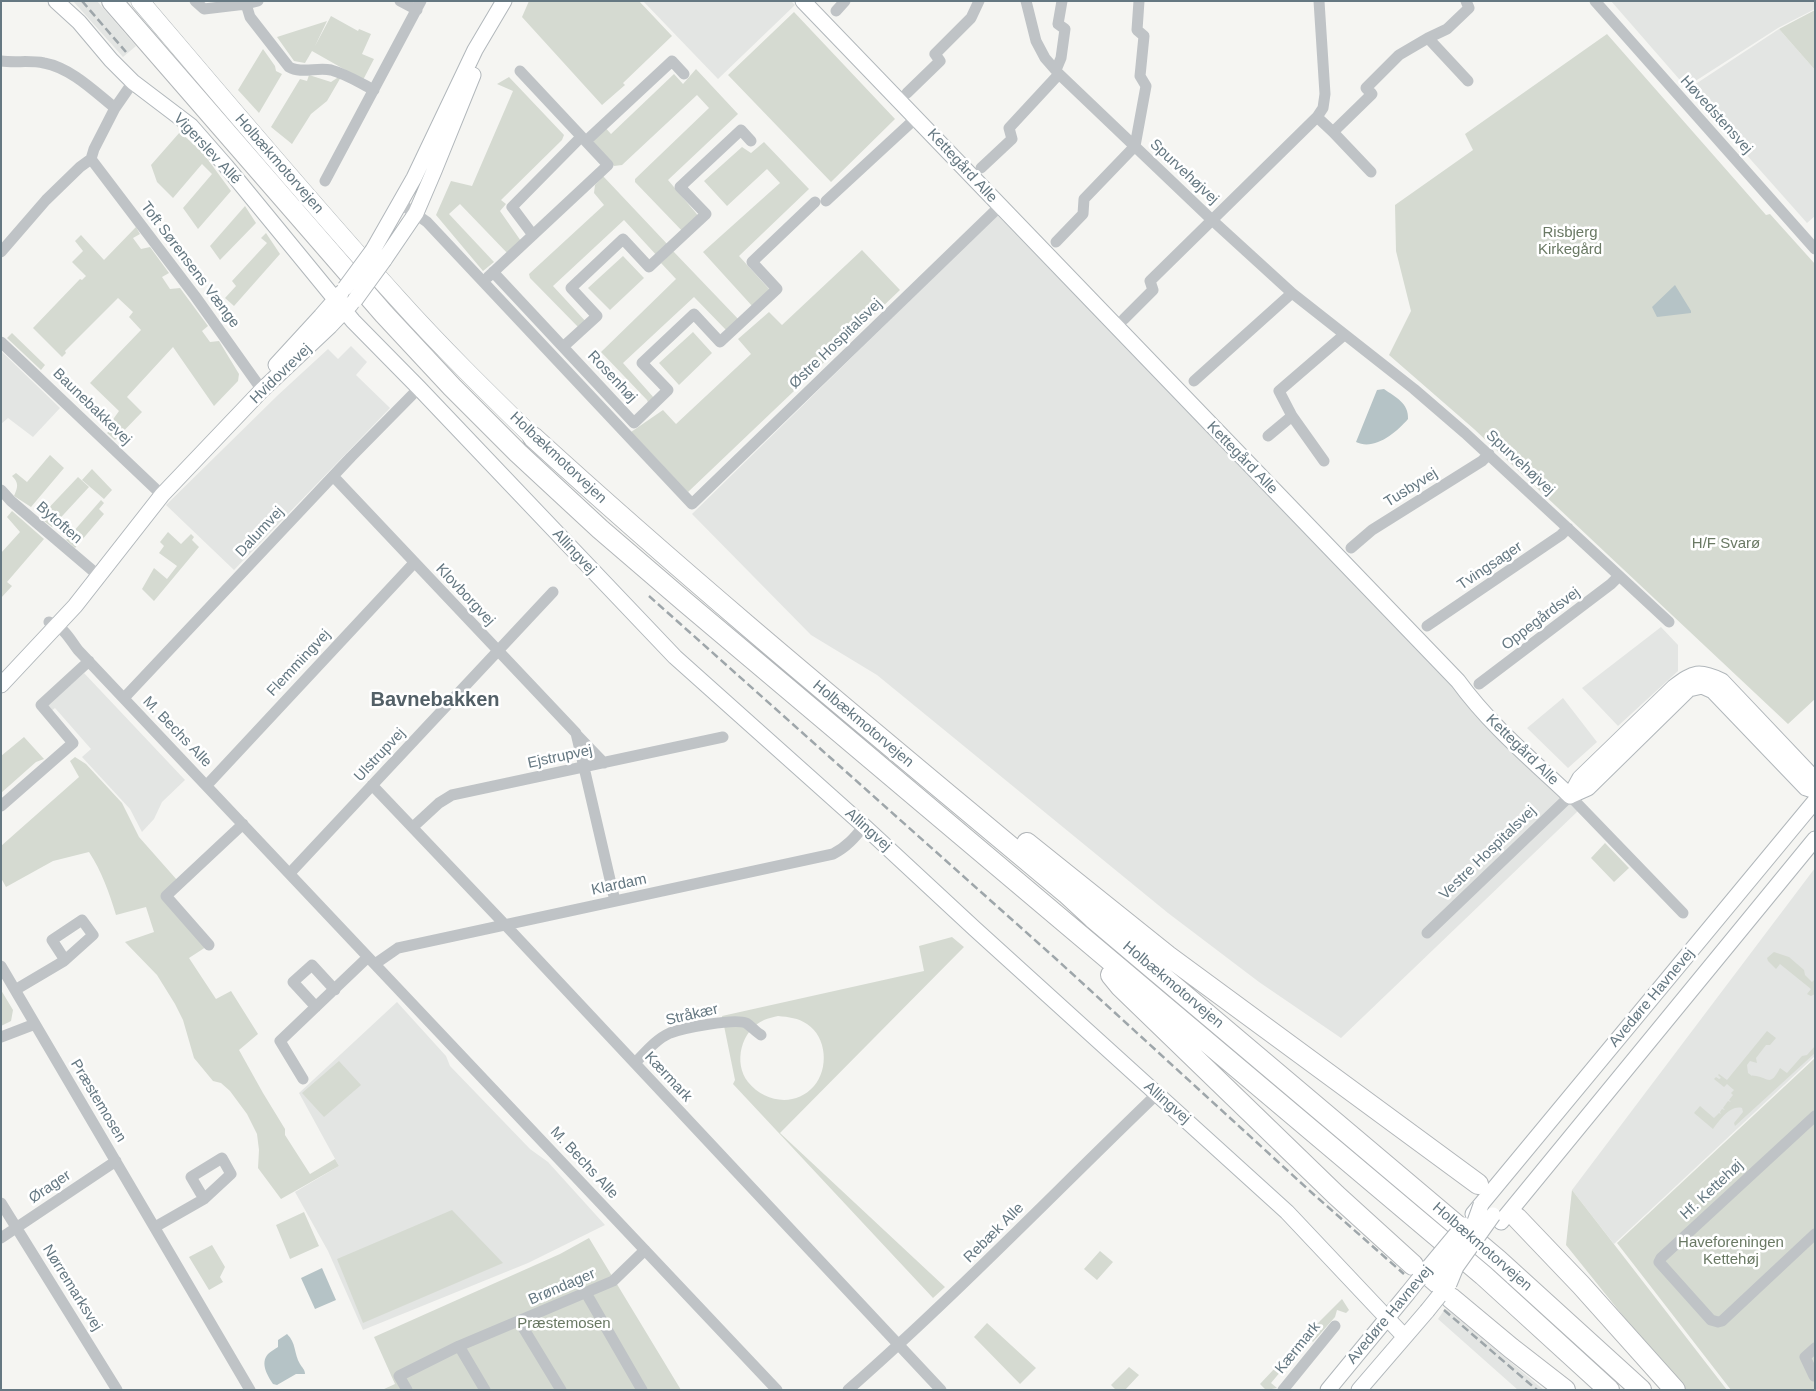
<!DOCTYPE html>
<meta charset="utf-8">
<style>
body{margin:0}
#map{position:relative;width:1816px;height:1391px;overflow:hidden;background:#f5f5f2;font-family:Helvetica,sans-serif}
canvas{display:block}
.frame{position:absolute;inset:0;border:2px solid #657882;pointer-events:none}
</style>
<div id="map">
<canvas width="1816" height="1391"></canvas>
<div class="frame"></div>
</div>
<script>
const ctx = document.querySelector('canvas').getContext('2d');
ctx.lineJoin = 'round';
function fill(path, color) {
  ctx.fillStyle = color;
  ctx.fill(path, 'evenodd');
}
function strokePath(path, color, width, dash) {
  ctx.strokeStyle = color;
  ctx.lineWidth = width;
  ctx.lineCap = dash ? 'butt' : 'round';
  ctx.setLineDash(dash || []);
  ctx.stroke(path);
}
function label(font, color, halo, rows, align = 'center') {
  ctx.font = font + ' Helvetica,sans-serif';
  ctx.lineWidth = 5;
  ctx.setLineDash([]);
  ctx.textBaseline = 'middle';
  ctx.strokeStyle = halo;
  ctx.fillStyle = color;
  for (const [text, x, y, turn = 0] of rows) {
    ctx.save();
    ctx.translate(x, y);
    ctx.rotate((+turn || 0) * Math.PI / 180);
    ctx.textAlign = isNaN(turn) ? turn : align;
    if (halo) ctx.strokeText(text, 0, 0);
    ctx.fillText(text, 0, 0);
    ctx.restore();
  }
}
fill(new Path2D(`
 M73,1H97L136,46L123,57Z
 M643,1H791L795,5L718,79Z
 M1611,1H1815V9L1778,28L1686,87Z
 M1779,29L1815,70V216L1807,223L1688,89Z
 M997,215L1578,811L1341,1038L1259,982L1168,913L877,675L811,635L692,514Z
 M351,346L367,362L356,375L390,408L234,570L166,505L278,395L328,349L338,359Z
 M1,351L60,408L33,437L8,418L1,424Z
 M1661,627L1678,645V671L1618,726L1582,688Z
 M84,673L185,780L162,802L154,819L142,832L130,809L82,757L91,749L55,708L50,712L45,707Z
 M1563,698L1597,742L1568,768L1527,728Z
 M1815,868V1056L1614,1244L1572,1190Z
 M397,1002L446,1056L450,1066L530,1149L548,1162L605,1225L528,1263L363,1330L328,1251L295,1192L339,1166L299,1093Z
 M1445,1309L1448,1310L1544,1390H1518L1438,1319Z`), '#e3e5e3');
fill(new Path2D(`
 M529,1H639L672,36L623,83L625,85L602,105L522,17Z
 M1815,10V70L1779,29Z
 M794,12L895,119L831,182L728,75Z
 M331,16L358,31L359,29L371,34L362,54L374,59L363,80L312,51L305,63L294,61L277,37L327,21L315,46Z
 M1607,34L1766,215L1770,214L1815,264V699L1788,724L1474,429L1389,355L1411,311L1396,251L1395,205L1473,150L1465,134Z
 M263,49L275,66L276,71L282,74L259,113L238,90Z
 M696,69L738,114L668,180L701,219L685,234L635,182V179L709,108L697,95L622,165L614,166L594,143L592,136L603,125L611,134L674,74L683,84Z
 M309,75L331,82L340,76L341,77L327,101L311,114L292,144L271,127L300,79L307,81Z
 M509,77L564,135L562,140L501,200L506,204L500,211L523,244L510,256L460,204L449,214L494,262L483,271L436,215L451,181L472,186L513,91L497,84Z
 M180,132L203,153L231,191L198,229L183,208L212,174L202,164L173,198L157,182L151,165Z
 M764,142L809,189L739,256L770,290L753,307L703,252L780,183L767,169L727,206L704,181L742,147L751,153Z
 M603,176L670,247L659,258L624,220L553,286L588,324L581,330L530,278L529,274L604,205L594,193L595,185Z
 M245,206L256,223L220,260L210,246Z
 M136,227L140,234L133,238L141,249L150,247L169,273L162,277L170,289L180,288L208,326L202,331L210,342L219,341L239,374L238,381L214,406L173,347L127,397L142,412L115,440L107,433L112,428L109,425L119,411L90,383L141,330L129,317L133,312L118,298L65,351L66,353L62,357L33,328L80,279L82,280L86,276L72,262L83,251L75,241L81,235L104,260Z
 M266,233L280,254L234,306L225,298L236,286L232,281L267,243L261,238Z
 M862,250L900,290L688,492L631,432L663,410L676,424L751,354L738,339L769,312L782,325Z
 M673,251L741,322L727,331L694,297L623,363L655,399L649,405L647,400L601,352L676,279L661,263Z
 M623,256L644,278L610,310L588,288Z
 M693,332L712,353L679,385L659,363Z
 M12,333L45,365L41,370L7,338Z
 M50,455L64,468L31,507L14,496C18,487 19,483 12,476L16,473L27,482Z
 M92,469L112,490L104,499L82,480Z
 M78,477L89,487L52,527L40,518L41,516Z
 M101,500L104,503L99,509L104,514L75,548L66,540Z
 M12,511L44,539L7,582L12,586L1,598V553L20,532L7,517Z
 M168,532L181,544L191,534L194,537L192,540L199,547L154,601L142,589L154,568L167,579L177,566L159,553L164,546L160,542Z
 M24,737L44,759L36,762L1,793V756Z
 M75,757L86,764L122,803L139,837L177,880L164,895L209,945L189,958L216,999L231,991L258,1034L239,1050L263,1093L285,1129V1135L310,1174L335,1159L339,1166L281,1199L258,1168L259,1150L257,1134L247,1114L230,1091L221,1083L213,1081L194,1058L183,1020L175,1004L157,975L125,942L154,932L146,907L116,915C109,892 102,872 89,852L53,861L6,887L1,878V846L79,777L70,761Z
 M1605,843L1629,868L1614,882L1591,858Z
 M952,937L964,947L780,1133L945,1287L933,1298L733,1084L735,1080L722,1016L924,971L919,946ZM778,1016C789,1017 798,1018 807,1024C827,1037 829,1069 814,1086C796,1107 765,1103 748,1082C733,1063 741,1030 764,1020C768,1018 774,1017 778,1016Z
 M1774,952L1789,957L1804,970L1805,975L1812,982L1815,979V994L1811,996L1807,994L1811,989L1780,964L1776,969L1768,961L1767,958Z
 M1,990L13,1010L11,1021L1,1026Z
 M1767,1031L1776,1038L1770,1045H1766L1756,1058L1757,1063L1750,1061L1747,1065L1748,1073C1755,1078 1748,1074 1756,1076C1769,1078 1770,1087 1780,1068L1787,1073L1802,1056L1807,1055L1815,1046V1053L1735,1126L1734,1123L1743,1112L1742,1108C1730,1105 1720,1120 1713,1129L1694,1113L1700,1106L1714,1118L1719,1113L1721,1114L1720,1112L1722,1109L1725,1110L1723,1108L1728,1101L1731,1102L1729,1100L1733,1095L1731,1093L1734,1090L1727,1084L1724,1087L1714,1079L1716,1077L1719,1079L1721,1078L1718,1075L1719,1074L1727,1080Z
 M1815,1058V1390H1731L1617,1243Z
 M339,1061L361,1085L324,1117L302,1093Z
 M1572,1190L1727,1390H1686L1652,1352L1566,1245Z
 M452,1210L503,1263L363,1323L337,1259Z
 M304,1212L319,1246L290,1259L276,1225Z
 M589,1238L681,1390H382L395,1384L374,1337L560,1254Z
 M212,1245L225,1267L220,1277L223,1282L209,1290L189,1257Z
 M1100,1251L1113,1262L1097,1280L1084,1269Z
 M1342,1299L1349,1310L1346,1313L1337,1310L1335,1317L1313,1342L1306,1335Z
 M987,1323L1036,1368L1020,1384L974,1337Z
 M1304,1337L1307,1340L1271,1383L1277,1388L1266,1390L1260,1384Z
 M1129,1367L1139,1375L1125,1390H1116L1111,1385Z`), '#d5dad1');
fill(new Path2D(`
 M1675,285L1691,311V313L1657,317L1652,307Z
 M1384,389C1395,397 1409,403 1408,419C1396,433 1374,451 1356,442L1377,390Z
 M322,1268L336,1300L315,1309L301,1278Z
 M287,1334C296,1342 294,1354 300,1364C302,1368 305,1369 305,1374H296L277,1385L273,1384C267,1375 260,1363 268,1354C271,1351 275,1349 278,1347V1340Z`), '#b5c3c6');
const secondary = new Path2D(`
 M56,1L79,22L111,60L133,82L191,126L226,166L353,321L419,388L675,657L864,826L975,929L1287,1212L1404,1336
 M803,1L1458,681C1490,725 1531,759 1570,796
 M373,250L414,178L475,50L504,1
 M384,260L416,213L434,171L473,75
 M276,365L321,316L341,293
 M1,685L75,606L162,495L262,390L330,326L351,304
 M1570,796L1580,778L1674,687C1694,672 1699,670 1722,681L1815,779
 M1570,796L1588,788L1689,689L1702,686L1713,691L1806,788L1815,791
 M1473,1214L1815,801
 M1501,1222L1815,839
 M1413,1265L1451,1298
 M1328,1390L1407,1294
 M1359,1390L1427,1311`);
const primary = new Path2D(`
 M140,1C225,101 310,202 398,299C441,347 487,392 533,437`);
const highway = new Path2D(`
 M112,1L384,314L452,387L518,453L600,529L685,602L1483,1275L1609,1390
 M533,437C706,595 887,743 1066,893L1093,918L1498,1260L1641,1390
 M1027,843L1168,956L1478,1184
 M1111,975L1120,986L1336,1195L1413,1265
 M1517,1218L1581,1285L1675,1390
 M1451,1298L1511,1348L1565,1390`);
strokePath(secondary, '#b1b7bb', 17);
strokePath(primary, '#b0b6b9', 19);
strokePath(highway, '#b2b6b9', 22);
strokePath(new Path2D(`
 M195,1L204,9L246,4L258,1
 M400,1L417,10
 M1026,1L1036,41L1045,58L1059,74L1212,220L1292,293L1414,389L1465,433L1669,622
 M1595,1L1815,249
 M246,4L250,17L289,67C301,74 317,67 331,70C346,74 360,83 374,90
 M836,11L845,1
 M1428,38L1468,81
 M1,61C15,63 30,60 44,63C71,68 94,91 115,108
 M1056,70L1061,58L1065,29L1058,24L1062,1
 M907,93L940,61L935,54L971,18L979,1
 M1317,117L1333,132L1371,172
 M1333,132L1372,94L1366,88L1399,55L1428,38L1447,29L1469,8L1466,1
 M586,141L672,61L684,74
 M91,159L195,296L262,390
 M981,168L1012,139L1009,128L1059,74
 M325,181L421,1
 M826,201L916,118
 M400,203L427,222L692,504L1000,206
 M533,235L512,207L581,137
 M1056,242L1083,214L1084,199L1135,146L1146,86L1140,76L1144,36L1137,30L1139,1
 M1,252L46,200L80,167L91,159L94,149L115,108L133,82
 M493,272L634,423L668,390L642,363L694,314L720,342L777,289L752,262L815,202
 M488,277L608,165L520,71
 M1124,319L1153,290L1150,281L1317,117L1323,108L1325,94L1319,1
 M1,342L162,495
 M563,347L597,316L571,288L623,239L649,267L706,214L680,187L741,130L751,141
 M1194,381L1292,293
 M1268,436L1292,416
 M1324,461L1292,416L1279,391L1344,335
 M333,476L576,733L615,901
 M1,490L11,501L99,576
 M1351,548L1372,530L1482,461L1489,454
 M49,622C64,627 69,638 78,650L777,1390
 M1427,626L1561,535L1568,528
 M1479,684L1611,584L1619,576
 M124,698L351,457L419,388
 M577,735L604,763
 M207,785L414,563
 M372,785L511,931L941,1390
 M1,806L73,743L41,705L89,661
 M413,827L439,803L452,795L723,737
 M290,873L553,592
 M1427,933L1570,796L1683,913
 M209,945L166,896L243,824
 M375,964L398,948L833,854C847,847 855,837 864,826
 M1,966L250,1390
 M15,990L64,961L93,935L82,920L52,940L65,960
 M316,1007L293,982L312,965L335,990
 M1,1037L35,1024
 M635,1063C645,1053 656,1039 670,1033C683,1028 734,1018 746,1023C751,1026 756,1032 761,1035
 M303,1079L280,1041L368,957
 M1815,1116L1661,1258L1659,1262L1711,1320L1718,1322L1722,1321L1815,1234
 M1,1203L117,1390
 M155,1227L204,1199L231,1174L222,1158L191,1177L204,1199
 M1,1238L116,1161
 M586,1293L642,1390
 M519,1321L561,1390
 M459,1346L485,1390
 M1814,1376L1805,1357L1815,1348
 M407,1390L399,1376L459,1346L613,1281L645,1250
 M848,1390C955,1296 1054,1193 1157,1094
 M1283,1390L1335,1326`), '#bfc3c6', 11);
strokePath(secondary, '#fff', 15);
strokePath(primary, '#fff', 18);
strokePath(highway, '#fff', 20);
strokePath(new Path2D(`
 M82,1L126,52
 M649,596L1055,958L1311,1192L1404,1274
 M1444,1310L1537,1390`), '#9ea6aa', 2.5, [8, 4]);
const secondaryBridge = new Path2D(`
 M345,288L373,250
 M355,300L384,260
 M1429,1267L1464,1225
 M1440,1278L1444,1267L1472,1230L1481,1205
 M1449,1284L1456,1267L1493,1215
 M1407,1294L1419,1279
 M1427,1311L1439,1296`);
strokePath(secondaryBridge, '#b1b7bb', 17, []);
strokePath(secondaryBridge, '#fff', 15);
label('15px', '#657882', '#fff', [
 ["Høvedstensvej",1716,115,48],
 ["Vigerslev Allé",207,149,47],
 ["Holbækmotorvejen",279,164,49],
 ["Kettegård Alle",962,166,47],
 ["Spurvehøjvej",1184,172,43],
 ["Toft Sørensens Vænge",190,265,53],
 ["Østre Hospitalsvej",836,344,-44],
 ["Hvidovrevej",281,374,-44],
 ["Rosenhøj",612,377,47],
 ["Baunebakkevej",92,407,44],
 ["Holbækmotorvejen",558,458,43],
 ["Kettegård Alle",1242,458,46],
 ["Spurvehøjvej",1520,463,43],
 ["Tusbyvej",1411,488,-32],
 ["Bytoften",59,523,41],
 ["Dalumvej",260,532,-47],
 ["Allingvej",574,552,47],
 ["Tvingsager",1490,566,-34],
 ["Klovborgvej",465,595,47],
 ["Oppegårdsvej",1541,619,-37],
 ["Flemmingvej",299,663,-47],
 ["Holbækmotorvejen",863,724,40],
 ["M. Bechs Alle",177,732,46],
 ["Kettegård Alle",1522,750,44],
 ["Ulstrupvej",380,755,-47],
 ["Ejstrupvej",560,757,-12],
 ["Allingvej",868,830,42],
 ["Vestre Hospitalsvej",1488,853,-44],
 ["Klardam",619,885,-12],
 ["Holbækmotorvejen",1173,985,40],
 ["Avedøre Havnevej",1652,998,-50],
 ["Stråkær",692,1015,-13],
 ["Kærmark",668,1077,47],
 ["Præstemosen",98,1101,59],
 ["Allingvej",1167,1103,41],
 ["M. Bechs Alle",584,1163,47],
 ["Ørager",50,1187,-34],
 ["Hf. Kettehøj",1712,1190,-43],
 ["Rebæk Alle",994,1233,-45],
 ["Holbækmotorvejen",1482,1247,41],
 ["Brøndager",562,1287,-23],
 ["Nørremarksvej",72,1288,58],
 ["Avedøre Havnevej",1390,1315,-50],
 ["Kærmark",1298,1348,-51]
]);
label('15px', '#6a7964', '#fff', [
 ["Risbjerg",1570,233],
 ["Kirkegård",1570,250],
 ["H/F Svarø",1726,544],
 ["Haveforeningen",1731,1243],
 ["Kettehøj",1731,1260],
 ["Præstemosen",564,1324]
]);
label('bold 20px', '#536067', '#fff', [
 ["Bavnebakken",435,700]
]);
</script>
